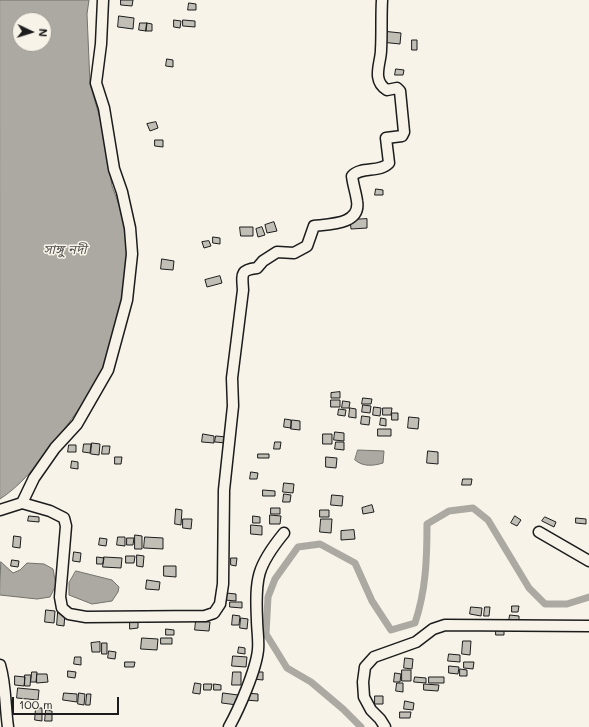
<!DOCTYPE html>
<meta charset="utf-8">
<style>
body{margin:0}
#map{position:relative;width:589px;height:727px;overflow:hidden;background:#f7f3e8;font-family:Mali,sans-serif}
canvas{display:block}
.north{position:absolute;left:12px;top:12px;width:40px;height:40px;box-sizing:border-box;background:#f7f3e8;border:1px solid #9f9d96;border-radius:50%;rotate:94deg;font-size:11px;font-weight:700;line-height:16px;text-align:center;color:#1c1c1c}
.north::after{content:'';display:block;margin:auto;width:14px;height:18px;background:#1c1c1c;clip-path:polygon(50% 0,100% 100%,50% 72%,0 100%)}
.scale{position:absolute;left:12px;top:697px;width:107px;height:18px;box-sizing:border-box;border:2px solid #1c1c1c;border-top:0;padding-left:5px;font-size:12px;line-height:14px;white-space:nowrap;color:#1c1c1c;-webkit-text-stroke:3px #f7f3e8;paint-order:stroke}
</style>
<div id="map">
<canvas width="589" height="727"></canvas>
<div class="north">N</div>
<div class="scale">100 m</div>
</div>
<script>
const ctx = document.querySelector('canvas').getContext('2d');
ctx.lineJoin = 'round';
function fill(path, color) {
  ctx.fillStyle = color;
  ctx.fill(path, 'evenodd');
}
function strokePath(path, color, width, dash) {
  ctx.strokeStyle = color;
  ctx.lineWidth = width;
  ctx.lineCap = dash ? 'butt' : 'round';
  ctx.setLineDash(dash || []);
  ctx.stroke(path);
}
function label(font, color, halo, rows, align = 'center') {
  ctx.font = font + ' Mali,"Noto Sans Bengali",sans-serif';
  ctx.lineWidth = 3;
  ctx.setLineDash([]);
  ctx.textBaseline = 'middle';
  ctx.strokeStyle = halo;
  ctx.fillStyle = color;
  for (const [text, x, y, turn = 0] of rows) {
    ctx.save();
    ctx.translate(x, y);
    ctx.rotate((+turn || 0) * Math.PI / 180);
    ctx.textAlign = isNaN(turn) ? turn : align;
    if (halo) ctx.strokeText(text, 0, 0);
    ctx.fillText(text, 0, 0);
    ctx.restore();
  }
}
const water = new Path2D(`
 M0,0H89L87,14L90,84L103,129L112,186L129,232L127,279L106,360L100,377L92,392C65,425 35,477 0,499ZM20,20H44V44H20Z
 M358,450L384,451L383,463C373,466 363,467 355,460Z
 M1,562L13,573L20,570L27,563L44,564L53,569L56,585L50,597L37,599L0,595Z
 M76,571L112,580L119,587L118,592L112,601L92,604L69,595V583Z`);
fill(water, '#aca9a2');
strokePath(water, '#72716c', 1);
strokePath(new Path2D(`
 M361,727L343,709L311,682L287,668L266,634L268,597L275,579L298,547L320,544L355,563L372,601L391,630L415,623C426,590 427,559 427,524L449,511L473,508L488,520L529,588L545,604H567L589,597`), '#aca9a2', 7);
const building = new Path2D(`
 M121,0H133L132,6L121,5Z
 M189,3L196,4V10H188Z
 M119,16L134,18L133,29L118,27Z
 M174,20L181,21L180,28L174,27Z
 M183,20L195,21V27L183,26Z
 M140,23H147L146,31L139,30Z
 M147,23L152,24V31H146Z
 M382,31L401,33L400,44L381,42Z
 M412,40H417V50H412Z
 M167,59L173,60V67L166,66Z
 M396,69L404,70L403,75H395Z
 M156,122L158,128L150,131L147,124Z
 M155,140H163V147L155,146Z
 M376,189L383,190V195H375Z
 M367,219V228L351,229L350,220Z
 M274,222L277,231L267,233L265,225Z
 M240,227H253V236H241Z
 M262,227L265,235L258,237L256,229Z
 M213,237L220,238V244L213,243Z
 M209,241L211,246L204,248L202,242Z
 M162,259L174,261L173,270L161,269Z
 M220,276L222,283L207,287L205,280Z
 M340,392V398H331V393Z
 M363,398L372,399L371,404H362Z
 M331,400H340V407H331Z
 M343,401L350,402L349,408H342Z
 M363,405L371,406L370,413L362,412Z
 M374,407L381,408L380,416L373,415Z
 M350,408L356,409V418L349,417Z
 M383,408H392L391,415H383Z
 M339,409L346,410L345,416L338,415Z
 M392,413H398V420H392Z
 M362,416L370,417L369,425L361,424Z
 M409,417L419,418L418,429L408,428Z
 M381,418L386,419V426L380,425Z
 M285,419L291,420V428L284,427Z
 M292,420L300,421V430L291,429Z
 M378,429H391V436H378Z
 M335,432L344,433V441L334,440Z
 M203,434L214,436V443L202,442Z
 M323,434H332V444H323Z
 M216,436L227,437L226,443L215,442Z
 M275,442H281L280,449H274Z
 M336,442H344V450L335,449Z
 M92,443L100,444L99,455L91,454Z
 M84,444H91L90,453L83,452Z
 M69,445H76V452H68Z
 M103,446H110L109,454H102Z
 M428,451L438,452V464L427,463Z
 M258,454H269V458H258Z
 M115,457H122L121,464H115Z
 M326,457L337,458L336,468L326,467Z
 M72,461L78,462V469L71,468Z
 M251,472L258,473L257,479H250Z
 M463,479H472L471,485H462Z
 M284,483L294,484L293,493L283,492Z
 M263,490L275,491V496H263Z
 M284,494L291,495L290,502H283Z
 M332,495L343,496L342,506L331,505Z
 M372,505L374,512L363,514L362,508Z
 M271,508H280V514H271Z
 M176,509L182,510L181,525L175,524Z
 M320,510H329V517H320Z
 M270,515L281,516L280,524H270Z
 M29,516L39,517V522L28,521Z
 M253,516L260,517V523H253Z
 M515,516L521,520L517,526L511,523Z
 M545,517L556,522L554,527L542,521Z
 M576,518L586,519V524L576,523Z
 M183,519H192L191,529L183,528Z
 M321,519H332L331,533L320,532Z
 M251,525L262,526V535L251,534Z
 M354,530L355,539L341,540V531Z
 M135,535L142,536V549H135Z
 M14,536L21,537L20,548L13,547Z
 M118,537H125V546L117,545Z
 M145,537L163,538V549L144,548Z
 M100,538L107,539L106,546L99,545Z
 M127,538H134L133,545H127Z
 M74,552L81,553L80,562L73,561Z
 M137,555L144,556L143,567L137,566Z
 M126,556H135L134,563H126Z
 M97,557L104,558L103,564H97Z
 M104,557L122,558L121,568L103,567Z
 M231,558H237L236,566L231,565Z
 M12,560L19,561L18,567L11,566Z
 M164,566H176V577L164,576Z
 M147,580L160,582L159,590L146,589Z
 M226,593L236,594V601L225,600Z
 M230,602H242V608L230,607Z
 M512,606H519L518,612H512Z
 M471,607L482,608L481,616L470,614Z
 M485,607H490L489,616H484Z
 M46,610L55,611L54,623L45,622Z
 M58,612L65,613L64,626L57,625Z
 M233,615L240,616L239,625H232Z
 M510,615L519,616V622L509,621Z
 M241,618L248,619L247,629L240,628Z
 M196,621L210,622L209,631L195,630Z
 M130,622H138V628L130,629Z
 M496,628H504V635H496Z
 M166,629L174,630V635H166Z
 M142,638L158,639L157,650L141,649Z
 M161,638H172V644H161Z
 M463,641H471L470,655L462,654Z
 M100,642V652H92L91,643Z
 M102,643H107V654H102Z
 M239,647L245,648V654L238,653Z
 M109,651L116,652L115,659L108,658Z
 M449,654L460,655V662L448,661Z
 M233,656L247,657L246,667L232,666Z
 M75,657H81V665L74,664Z
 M405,658L413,659L412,669L404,668Z
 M125,662H135L134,667H125Z
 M464,662H474L473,669L464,668Z
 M449,666L459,667L458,674L449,673Z
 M460,669L467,670V676H460Z
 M402,670H411V681H402Z
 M68,671L76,672L75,678L68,677Z
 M32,672H37L36,682H31Z
 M233,672H241V685H232Z
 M253,672H263V680L253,679Z
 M395,673L401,674L400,682H394Z
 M37,674H47L48,682L37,683Z
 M25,675H31L30,686H25Z
 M15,676L25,677L24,686L15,685Z
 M415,677L426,678V683L414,682Z
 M429,677H444V683H429Z
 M195,683L201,684L200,694L193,693Z
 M397,683H403V692L396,691Z
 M204,684H212L211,690H204Z
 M214,684L221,685V690H214Z
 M424,684L439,685L438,691L424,690Z
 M18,688L39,690L38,700L17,698Z
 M64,693L77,694V702L63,700Z
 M79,693L85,694L84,705L78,704Z
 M223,693L238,695L237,705L222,703Z
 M246,693L258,694V701L245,700Z
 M87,694H91L90,705H86Z
 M375,696H383V704H375Z
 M405,701L414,703L413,710L404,709Z
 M36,708H42V721L35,720Z
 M46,710L52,711V721H45Z
 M400,712H411L410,718H400Z`);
fill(building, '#c0beb5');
strokePath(building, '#1c1c1c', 1);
const minor = new Path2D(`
 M22,503L50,511L64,518L66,526L60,597L62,608L69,614L86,617L205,616L214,613L220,604L223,584L224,490L233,406L232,378L243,290C242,274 240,270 257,268L263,261L277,252L294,253L307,246L314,226C331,224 361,224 357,201C356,193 353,185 352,176C361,166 380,173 389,163L386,138L402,136L404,132L400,91L397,88L387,90C371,80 381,63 381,50C382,33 381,17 382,0
 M0,510L22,503L34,478L55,448L77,424L108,370L127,300L132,254L130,228L122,192L114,169L104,108L96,83L101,44L103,0
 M539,532L589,561
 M0,665C6,685 5,706 8,727
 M229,727C239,709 256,670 258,650C259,640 257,629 257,620C255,578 257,566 284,533
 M385,727L380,719L371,710L364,697L363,682L365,667L374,657L416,642L433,629L445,625L589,626`);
strokePath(minor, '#1c1c1c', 13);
strokePath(minor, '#f7f3e8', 10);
label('italic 13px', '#565452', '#f7f3e8', [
 ["সাঙ্গু নদী",65,250]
]);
</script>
